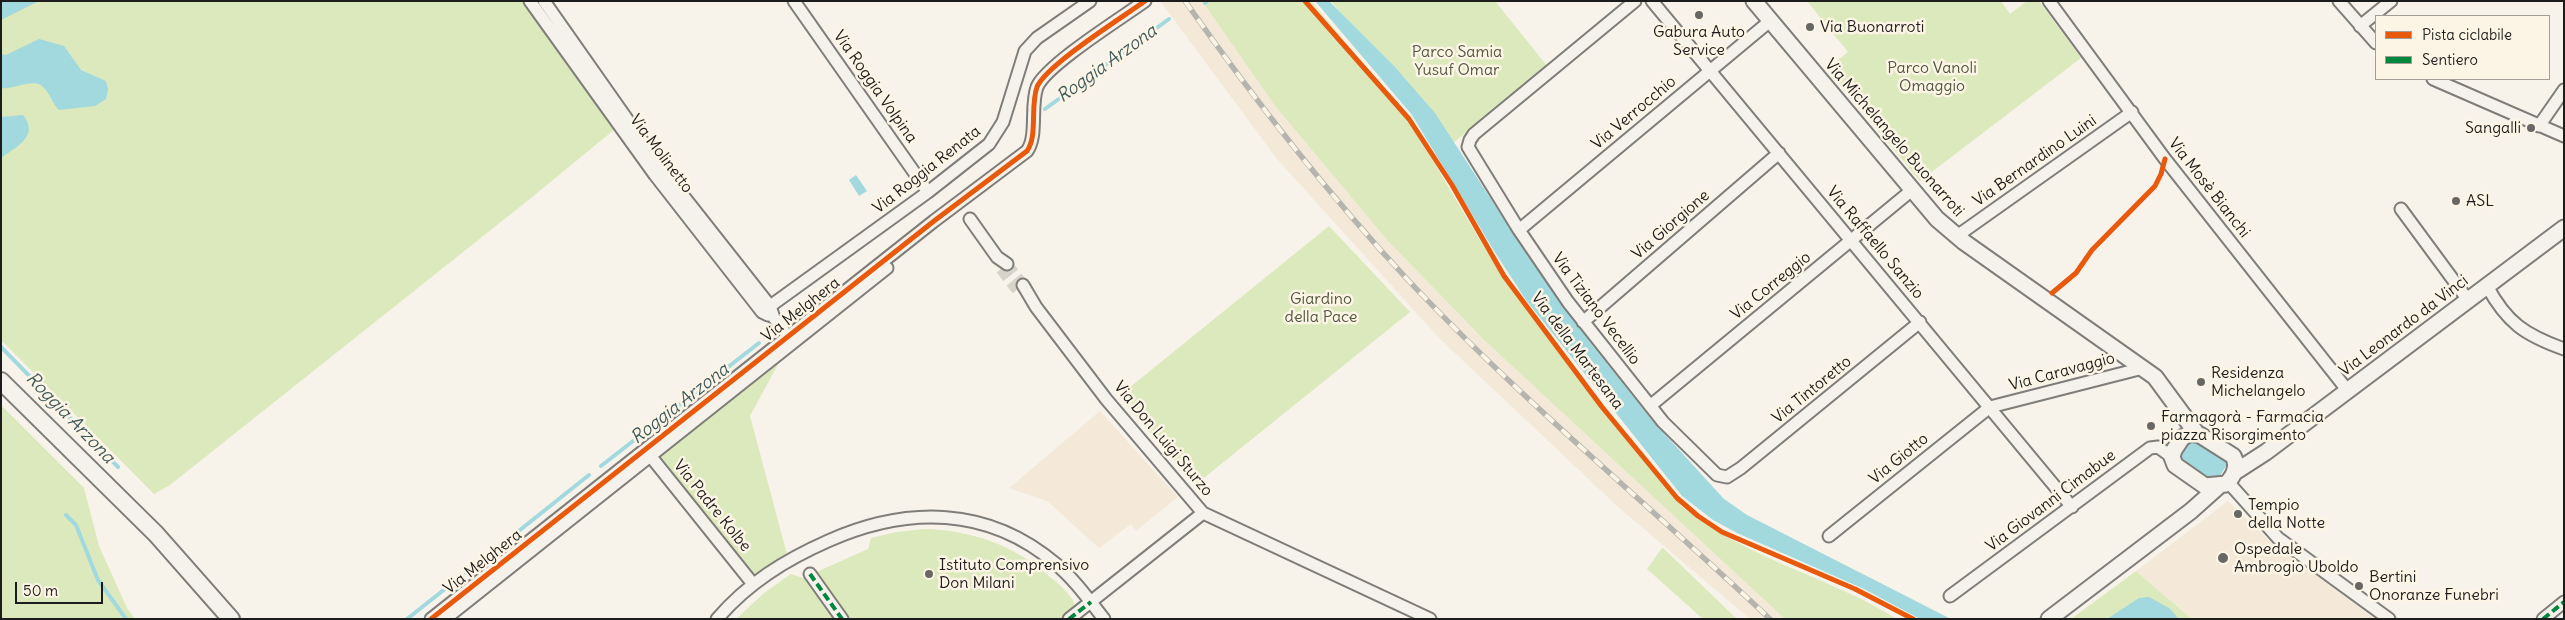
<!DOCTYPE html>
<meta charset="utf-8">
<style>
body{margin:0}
#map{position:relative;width:2565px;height:620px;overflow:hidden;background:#f7f3ea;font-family:Delius,sans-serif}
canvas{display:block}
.frame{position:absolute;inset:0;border:2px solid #1c1c1c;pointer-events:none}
.legend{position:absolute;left:2375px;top:15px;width:175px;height:65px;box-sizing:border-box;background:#fcf5e5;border:1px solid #a29e95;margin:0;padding:6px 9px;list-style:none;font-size:15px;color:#1c1c1c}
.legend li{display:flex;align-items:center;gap:10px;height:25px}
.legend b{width:25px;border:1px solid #a29e95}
.scale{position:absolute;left:15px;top:582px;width:88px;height:22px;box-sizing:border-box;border:2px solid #1c1c1c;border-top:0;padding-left:6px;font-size:15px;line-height:18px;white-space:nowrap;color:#1c1c1c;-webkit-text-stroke:4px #fcf5e5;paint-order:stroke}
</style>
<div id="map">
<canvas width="2565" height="620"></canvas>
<div class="frame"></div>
<ul class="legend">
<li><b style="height:6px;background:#e8590c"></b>Pista ciclabile</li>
<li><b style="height:6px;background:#00873e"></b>Sentiero</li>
</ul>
<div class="scale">50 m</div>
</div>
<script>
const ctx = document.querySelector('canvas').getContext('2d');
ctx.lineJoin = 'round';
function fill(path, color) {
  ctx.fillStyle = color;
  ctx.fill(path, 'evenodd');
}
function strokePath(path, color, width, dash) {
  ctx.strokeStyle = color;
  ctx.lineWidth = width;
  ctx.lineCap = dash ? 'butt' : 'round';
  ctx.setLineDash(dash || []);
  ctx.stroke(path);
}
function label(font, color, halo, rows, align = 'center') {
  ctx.font = font + ' Delius,sans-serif';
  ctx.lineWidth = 5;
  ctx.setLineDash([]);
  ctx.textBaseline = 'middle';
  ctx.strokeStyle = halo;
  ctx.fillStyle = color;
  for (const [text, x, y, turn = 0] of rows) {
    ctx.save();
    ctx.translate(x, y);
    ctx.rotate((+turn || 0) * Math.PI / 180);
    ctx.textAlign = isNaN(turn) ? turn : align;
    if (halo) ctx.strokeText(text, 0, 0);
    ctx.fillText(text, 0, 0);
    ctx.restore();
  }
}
fill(new Path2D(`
 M1160,1H1202L1275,106L1387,240L1483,339L1785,619H1750L1617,506L1439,338L1277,159Z
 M1100,411L1178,497L1136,531L1131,524L1099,548L1047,501L1009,488Z
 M2228,501L2273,544L2375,619H2192L2136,571Z`), '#f4e9d8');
fill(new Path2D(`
 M1,1H523L615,129L531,198L170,485L154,494L1,340Z
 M1202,1H1311L1404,112L1490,257L1681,506C1744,558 1828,576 1897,619H1785L1483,339L1387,240L1275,106Z
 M1331,1H1495L1548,67L1448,147Z
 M1807,1H2001L2010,14L2027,1H2039L2081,58L1920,181L1827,69L1848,52Z
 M1329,226L1410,312L1195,485L1119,396Z
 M783,355L750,416L788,558L757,579L659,455Z
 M1,405L84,488L99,546L127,608L135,619H1Z
 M924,529C971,530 1015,545 1050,577C1058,583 1067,591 1072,599C1075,605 1076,611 1081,619H736L764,593L791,574L803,578L868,549L871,538L897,532Z
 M1662,548H1663L1737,619H1703L1647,569Z
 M2136,571L2192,619H2071Z`), '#dce9bc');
fill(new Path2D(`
 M1,1H39L1,20Z
 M1315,1H1329L1394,66L1435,113L1526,253L1590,342L1651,419L1724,499L1747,515L1951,619H1920L1864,589L1737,533L1713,520L1682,496L1526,300L1496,254L1412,115Z
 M39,39L64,46L81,70L106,81L108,90L106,99L95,106L59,110C52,103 50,93 43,87C35,77 13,90 1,88V54L6,55Z
 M23,115C40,136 16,147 1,158V117Z
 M856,175L867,191L859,196L849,180Z
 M2190,440L2224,459L2227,464L2219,478L2213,480L2181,459V449Z
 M2149,597L2169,608L2179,619H2107L2139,598Z`), '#a2d9de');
strokePath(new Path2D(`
 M1205,3L1207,1
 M1045,109L1169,19
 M1,347L118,467
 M601,466L759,343
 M66,515L76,525L98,580L126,619
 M466,573L589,475
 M407,619L450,585`), '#a2d9de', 4);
strokePath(new Path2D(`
 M1007,264L1023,285
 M1001,269L1017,290`), '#d6d3cb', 11, [11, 5.5]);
const street = new Path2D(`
 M530,1L655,175L762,312L768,315
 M544,1L662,169L770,306L774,318L792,342
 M794,1L928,192
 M1635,1L1474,134L1470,140L1468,147L1519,230L1568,302L1663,422L1717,475L1727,477L1741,468L1920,322
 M1652,1L2072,507
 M2049,1L2165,159L2348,391
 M2339,1L2376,43
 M2360,26L2391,1
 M2433,79L2564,136
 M2539,126L2564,90
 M2401,209L2468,300
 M970,219L997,257L1007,264
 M1519,230L1770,21
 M1957,236L2132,112
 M1023,285L1036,307L1106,399L1203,513L1430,619
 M2487,286C2507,323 2525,335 2564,349
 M762,312L928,192L989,144L1003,122L1025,51L1037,38L1090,1
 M1583,322L1779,153
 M1650,406L1912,190
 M648,453L753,584
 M2228,482L2278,538L2389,619
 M1829,536L1990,407L2143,368
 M810,574L842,619
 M1950,596L2150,448L2158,447L2172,457
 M431,619L934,221L1027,151C1038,136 1030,106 1037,87C1046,65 1123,17 1145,1
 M445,619L887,268
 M717,619C748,583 785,560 828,541C907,506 988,506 1056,564C1075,580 1089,600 1104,619
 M1069,619L1203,513
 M2543,619L2564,602`);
const secondary = new Path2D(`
 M1754,1L1937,219L1964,242L2155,377L2197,434
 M2190,433L2200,435L2233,456C2239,466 2234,476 2226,484L2205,486L2175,465L2172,457L2174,450L2182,438Z
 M2235,472L2266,452L2564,228
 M2049,619L2191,511L2219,486`);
const primary = new Path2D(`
 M1,381L156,534L231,619`);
strokePath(street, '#7f7d79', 15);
strokePath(secondary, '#7f7d79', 19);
strokePath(primary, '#7f7d79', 20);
strokePath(street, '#f5f2ec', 11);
strokePath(secondary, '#f5f2ec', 15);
strokePath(primary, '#f5f2ec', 16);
const rail = new Path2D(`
 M1185,1C1253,98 1326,192 1407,279C1521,400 1649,505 1770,619`);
strokePath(rail, '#b6b4af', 5.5);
strokePath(rail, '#fcf5e5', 4, [11]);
strokePath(new Path2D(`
 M810,574L842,619
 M1069,619L1091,602
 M2543,619L2564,602`), '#00873e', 4, [8, 4]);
strokePath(new Path2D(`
 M1305,1L1409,119L1452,185L1504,276L1602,407L1677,498L1698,516L1722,532L1855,589L1913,619
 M2052,293L2076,273L2092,250L2155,186L2161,174L2165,159
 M431,619L934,221L1027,151C1038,136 1030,106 1037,87C1046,65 1123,17 1145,1`), '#e8590c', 5);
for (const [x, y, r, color] of [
 [1699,15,5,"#696764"],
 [1810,27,5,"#696764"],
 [2531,128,5,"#696764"],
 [2456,201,5,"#696764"],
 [2201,382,5,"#696764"],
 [2151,426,5,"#696764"],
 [2238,514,5,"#696764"],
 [2223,558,6,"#696764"],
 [929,574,5,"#696764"],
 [2359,586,5,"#696764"]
]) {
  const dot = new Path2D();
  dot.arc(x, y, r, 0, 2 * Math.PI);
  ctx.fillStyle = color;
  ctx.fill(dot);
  strokePath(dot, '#fcf5e5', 2);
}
label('16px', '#1c1c1c', '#fcf5e5', [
 ["Via Buonarroti",1820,27],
 ["Gabura Auto",1699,32,"center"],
 ["Service",1699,50,"center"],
 ["Sangalli",2521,128,"right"],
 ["ASL",2466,201],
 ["Residenza",2211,373],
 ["Michelangelo",2211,391],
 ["Farmagorà - Farmacia",2161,417],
 ["piazza Risorgimento",2161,435],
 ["Tempio",2248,505],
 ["della Notte",2248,523],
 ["Ospedale",2234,549],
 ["Ambrogio Uboldo",2234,567],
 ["Istituto Comprensivo",939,565],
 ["Don Milani",939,583],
 ["Bertini",2369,577],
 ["Onoranze Funebri",2369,595]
], 'left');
label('16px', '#4f5741', '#fcf5e5', [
 ["Parco Samia",1457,52],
 ["Yusuf Omar",1457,70],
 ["Parco Vanoli",1932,68],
 ["Omaggio",1932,86],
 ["Giardino",1321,299],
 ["della Pace",1321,317]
]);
label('16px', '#1c1c1c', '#fcf5e5', [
 ["Via Roggia Volpina",875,87,55],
 ["Via Verrocchio",1634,113,-40],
 ["Via Michelangelo Buonarroti",1894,138,49],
 ["Via Molinetto",661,154,53],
 ["Via Bernardino Luini",2035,161,-35],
 ["Via Roggia Renata",927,170,-38],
 ["Via Mosè Bianchi",2209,188,52],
 ["Via Giorgione",1671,225,-41],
 ["Via Raffaello Sanzio",1875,243,50],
 ["Via Correggio",1771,286,-39],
 ["Via Tiziano Vecellio",1596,309,53],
 ["Via Melghera",801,310,-38],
 ["Via Leonardo da Vinci",2404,326,-37],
 ["Via della Martesana",1577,351,53],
 ["Via Caravaggio",2062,372,-15],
 ["Via Tintoretto",1812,390,-39],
 ["Via Don Luigi Sturzo",1163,439,50],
 ["Via Giotto",1899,459,-39],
 ["Via Giovanni Cimabue",2051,501,-37],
 ["Via Padre Kolbe",712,506,51],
 ["Via Melghera",483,562,-38]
]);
label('italic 18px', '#3e5a5e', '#fcf5e5', [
 ["Roggia Arzona",1107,64,-36],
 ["Roggia Arzona",680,404,-38],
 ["Roggia Arzona",70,418,46]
]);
</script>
